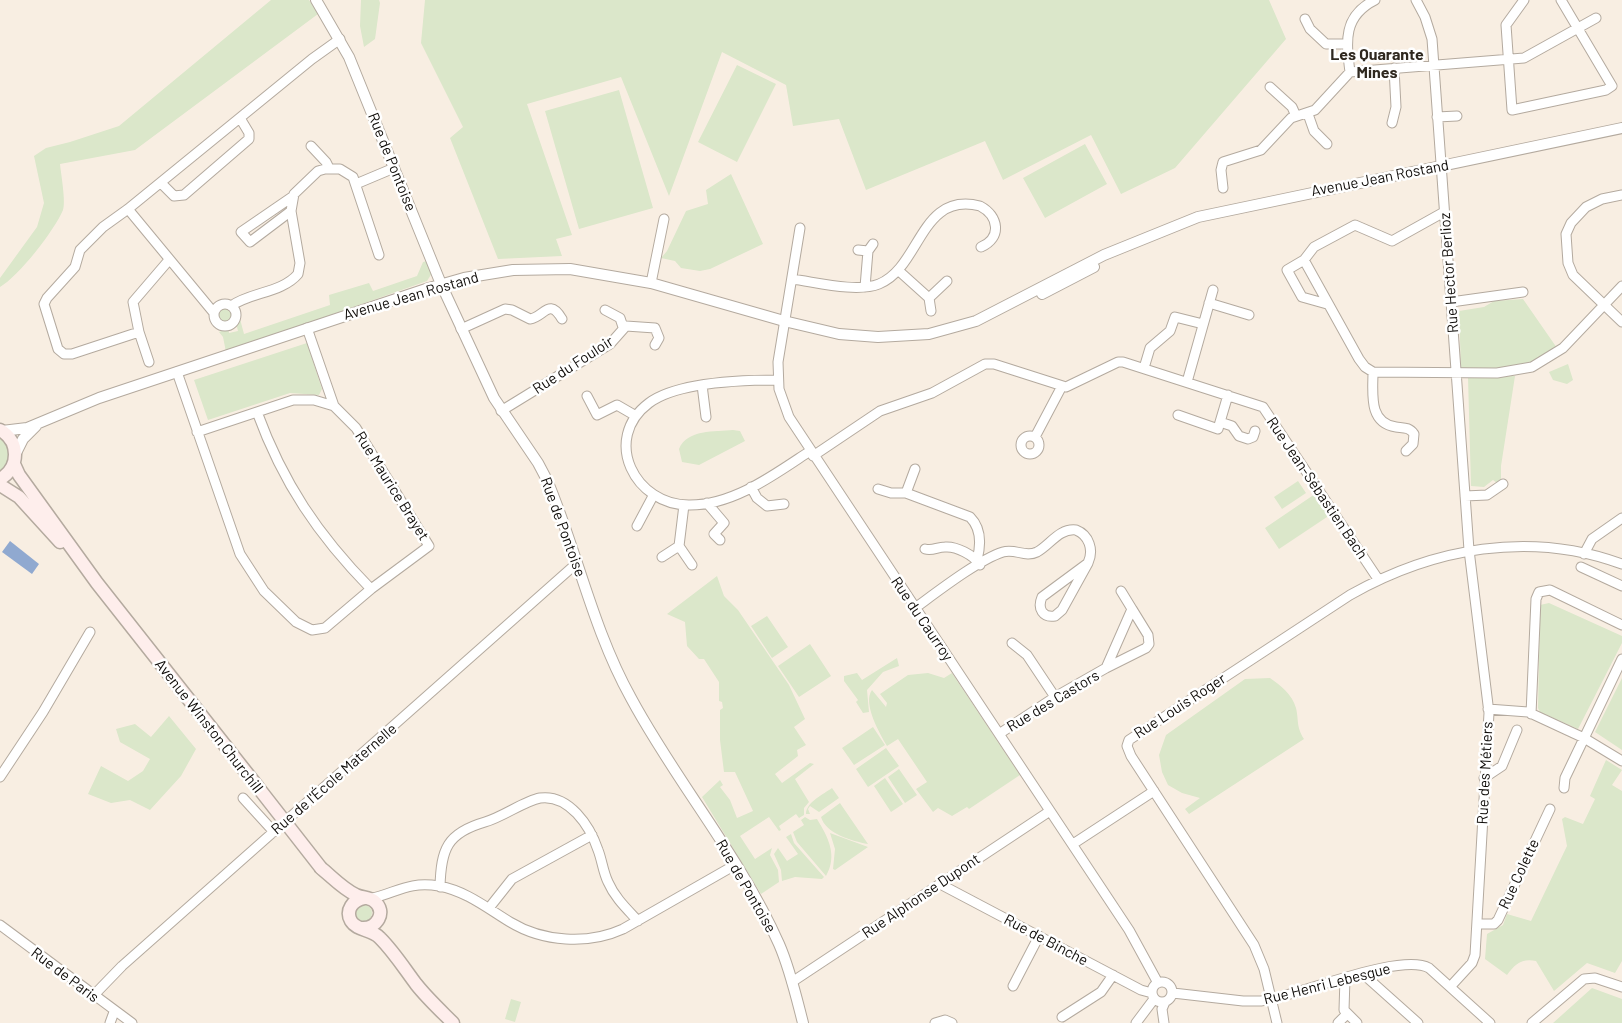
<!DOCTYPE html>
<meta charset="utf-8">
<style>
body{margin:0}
canvas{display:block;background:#f8eee2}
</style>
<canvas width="1622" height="1023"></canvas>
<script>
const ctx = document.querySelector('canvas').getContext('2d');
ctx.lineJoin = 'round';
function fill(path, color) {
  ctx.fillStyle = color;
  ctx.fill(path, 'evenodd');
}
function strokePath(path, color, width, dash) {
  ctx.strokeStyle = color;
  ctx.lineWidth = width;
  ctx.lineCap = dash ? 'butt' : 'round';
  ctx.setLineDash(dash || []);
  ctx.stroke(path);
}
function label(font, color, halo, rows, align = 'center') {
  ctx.font = font + ' Barlow,sans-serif';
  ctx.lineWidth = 5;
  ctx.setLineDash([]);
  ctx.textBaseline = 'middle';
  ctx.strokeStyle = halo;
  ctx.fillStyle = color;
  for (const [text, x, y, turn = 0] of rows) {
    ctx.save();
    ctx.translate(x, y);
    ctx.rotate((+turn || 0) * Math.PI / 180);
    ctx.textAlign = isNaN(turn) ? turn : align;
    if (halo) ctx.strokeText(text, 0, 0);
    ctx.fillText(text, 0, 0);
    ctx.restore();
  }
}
fill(new Path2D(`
 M271,0H309L318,14L135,150L60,164C61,174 66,202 63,210C54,231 19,276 0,287V278L37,227L44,203L34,156L46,148L70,142L119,126Z
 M361,0H379L380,3L375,39L364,47L360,26Z
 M425,0H1269L1286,39L1175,168L1121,194L1091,135L1003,180L985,141L866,190L839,119L793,126L786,85L722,52L669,196L621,77L527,104L572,235L556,239L562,256L498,259L450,138L463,127L421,43Z
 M737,65L776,84L737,162L698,142Z
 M619,90L653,208L579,229L545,111Z
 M1085,144L1107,184L1045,218L1023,178Z
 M731,174L763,244L710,269L700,271L681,268L675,261L661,258L667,251L686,211L708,204L706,190Z
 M427,261L432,273L427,281L226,352L223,337L219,332L228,328L229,333L238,331L236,323L240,319L244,334L330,305L329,295L369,283L373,291L417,276L423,262Z
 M1523,299L1557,348L1534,362L1493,370L1461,369L1459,311L1484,307L1494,301Z
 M219 315a7 7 0 1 1 14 0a7 7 0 1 1-14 0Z
 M307,343L322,389L319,395L290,393L208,420L194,380Z
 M1568,364L1573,380L1567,384L1553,380L1549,372Z
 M1515,376L1501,466V481L1497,483L1493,480L1484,487L1471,486L1468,377Z
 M733,430L740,431L745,441L699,465L682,462L679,449C687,429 715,432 733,430Z
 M0,436C12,449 12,460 0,473Z
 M1298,481L1306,493L1282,509L1274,497Z
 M1315,494L1330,515L1279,549L1265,528Z
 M717,576L724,596L738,610L789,685L805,719L794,727L806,745L797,750L798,756L775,774L782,783L810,763L814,764L795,779L809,802L804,808V815L799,818L796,814L779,826L781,830L779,831L769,817L740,836L755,859L772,848L770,855L778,870L779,882L761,894L702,797L720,780L723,785L720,787L730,800L737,818L753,811L735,772H724L720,740V710L723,708L722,702L719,701V682L704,659H699L687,646L685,622L667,614Z
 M1549,603L1622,636V643L1578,729L1540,712L1538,708L1540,605Z
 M767,616L788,647L772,658L751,626Z
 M810,644L831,676L799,697L778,666Z
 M897,658L899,666L883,672L867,690L869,712L863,713L856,702L858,700L844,681V676L857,673L862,680Z
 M928,673L944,678L952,673L1020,775L969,809L967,807L952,816L938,808L933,812L916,789L927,782L898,739L887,746C880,734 862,703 872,690L886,707L887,703L880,694L908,675Z
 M1270,678C1281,686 1292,694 1296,708C1299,721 1296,726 1304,739L1189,814L1185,809L1200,798L1182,793L1168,785L1162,772L1159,755L1166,735L1245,679Z
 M1622,678V750L1595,732Z
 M169,716L196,749L181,776L150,810L130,800L111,803L88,794L101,766L128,781L143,771L150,759L120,742L116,729L135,724L151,737Z
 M873,727L885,745L854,765L842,748Z
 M886,748L899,766L868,787L856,769Z
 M1606,760L1622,770L1612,785L1622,791V961L1615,973L1587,963L1554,991L1536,961C1522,958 1515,964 1507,975L1485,959L1487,934L1503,925L1507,914L1531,921L1567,846L1562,819L1565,817L1583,824L1595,799L1590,796Z
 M899,769L917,795L905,803L888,777Z
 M885,778L903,804L891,812L874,786Z
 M832,788L839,798L819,812L810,806L808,809L810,814H806C806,802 824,794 832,788Z
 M840,803L842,806L868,844C852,841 826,834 821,817Z
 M805,817L810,820L817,819C828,837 838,855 826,876L797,842L793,832L804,825L801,820Z
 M830,833L868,847L835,870L833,869L835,849Z
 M791,834L794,843L824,877L822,879L795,877L782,881L781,870L774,854L778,848L787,861L798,854L786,837Z
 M356 913a8 8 0 1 1 16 0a8 8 0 1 1-16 0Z
 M1592,988L1622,999V1023H1553Z
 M511,999L521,1002L515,1022L505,1019Z`), '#dbe7ca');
fill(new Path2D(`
 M10,541L39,564L32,574L2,552Z`), '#90a9d0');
const minor = new Path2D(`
 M1416,0L1425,17L1432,39L1469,550L1489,713L1475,955L1472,963L1450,987
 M1524,0L1506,25L1512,110L1606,90L1612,86L1561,0
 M1305,19L1310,29L1326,44H1346
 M1350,72C1346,41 1343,16 1375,0
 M1270,87L1292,107L1296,116
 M1308,114L1314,131L1327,144
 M1437,117L1457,116
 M1392,123L1396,107L1394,68
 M311,146L326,162L329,168
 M161,183L174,196L184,195L249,139V133L240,118
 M356,184L394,168
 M1223,188L1221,170L1223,162L1261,150L1291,118L1315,110L1350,72L1524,58L1596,18
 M1622,195L1602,199L1586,207L1571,223L1566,234L1568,263L1573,275L1622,322
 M128,209L214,313
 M291,211L250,242L241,232L292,197
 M800,228L778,362L779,389L789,417L1129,930L1158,983
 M858,250L868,251
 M1304,260L1359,359L1365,367L1373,372L1497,373L1532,367L1563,348L1622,286
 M899,271L929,298L947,281
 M792,279C816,282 856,293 879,284C921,267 920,191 980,206C999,216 1002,238 981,247
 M651,283L664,219
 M865,287L868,251L873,244
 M929,298L931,311
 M1451,302L1523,292
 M1209,303L1249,315
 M1327,304L1302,297L1287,270L1304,260L1314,247L1355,225L1392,241L1444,212
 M214 315a11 11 0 1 1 22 0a11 11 0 1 1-22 0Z
 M231,306C250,292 282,293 298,274L300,263L291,211L294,194L318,171L325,169H340L353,177L379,255
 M605,310L620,318L623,327
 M307,328L334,406
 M461,329L505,309L512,310L530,319C544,317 549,297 562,319
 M139,332L72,354H64L58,349L44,304L47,298L75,267L80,250L103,227L128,209L312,59L340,39
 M149,362L139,332L133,302L169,260
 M1144,368L1150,348L1170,331L1175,317L1203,324
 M177,372L240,554L264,591L296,622L312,630L325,628L371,589L429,546L356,428L334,406L314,400H293L197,432
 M1373,372C1373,393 1368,423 1396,427C1404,428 1409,427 1414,434L1413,444L1406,451
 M778,380C744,380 677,382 649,403C601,439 635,506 690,505C734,505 775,474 810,451
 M1187,382L1213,290
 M702,385L706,417
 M587,396L597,415L617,405L636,416
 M501,411L610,344L626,326L655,328L659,338L655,345
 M257,412C283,483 318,535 371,589
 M1178,415L1218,429L1220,422L1232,426L1239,436L1248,439L1253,437L1255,431
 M1220,422L1228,395
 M1021 445a9 9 0 1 1 18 0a9 9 0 1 1-18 0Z
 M1035,437L1062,386
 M813,456L880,411L932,393L985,364H994L1066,387L1118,362H1123L1263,407L1378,579
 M751,487L757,498L767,506L784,504
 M878,489L891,493H906L970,517C982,529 981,545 977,560
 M906,493L915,469
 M1465,496L1487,495L1503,484
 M707,503L724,523L714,534L720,540
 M684,505L679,546L692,565
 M637,526L653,496
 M925,549C933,551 937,547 945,547C956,546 974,555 980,565
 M1584,554L1592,539L1622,518
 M662,557L679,546
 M1581,567L1622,586
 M915,608C937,592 978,560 1003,552C1015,548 1025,558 1037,552C1050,545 1059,528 1076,530C1089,535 1094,550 1088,563L1062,610L1055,616C1043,618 1037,609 1042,597L1088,563
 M1012,643L1027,655L1055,697
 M1106,668L1146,648L1149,644L1148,635L1132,609
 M1488,709L1528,712L1584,738L1622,761
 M1531,714L1536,599L1539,592L1550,590L1622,625
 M999,734L1055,697L1106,668L1132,609L1121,591
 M0,777L43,712L90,632
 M1484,778L1502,766L1517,730
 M1564,788L1565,778L1622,659
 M243,798L274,832
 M1073,844L1154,791
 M940,884L1141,990L1152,993
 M440,887C441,849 447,833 485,822C503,817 524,801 540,798C569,794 590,826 598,850C602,860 603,872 608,882C615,898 627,909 638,921
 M369,899C397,893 407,881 439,886C466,891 487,908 510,922C543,942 588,945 623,929L735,865
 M489,908L512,879L592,835
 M1477,924H1494L1498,920L1550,809
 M0,925L132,1023
 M1362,973L1418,1023
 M1345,978L1344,1010L1357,1023
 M1152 992a10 10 0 1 1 20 0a10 10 0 1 1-20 0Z
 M792,982L1050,811
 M1013,986L1039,936
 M1173,993L1243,1001H1261C1298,996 1400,952 1429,968L1490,1023
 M93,996L122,966L577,563
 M1062,1017L1101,992L1113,975
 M110,1023L114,1012
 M935,1023L945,1020L952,1023
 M1136,1023L1154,999
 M1164,1023L1162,1009L1165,1002
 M1277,1023L1264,969L1254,945L1131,756L1127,746L1129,740L1350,595C1433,548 1530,530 1622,564
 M1338,1023L1347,1014
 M1532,1023L1584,979L1595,978L1622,987`);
const tertiary = new Path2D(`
 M316,0L349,57L441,284L494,398L538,463L547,480C577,551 593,630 631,698C676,782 740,856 779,944C790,969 796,996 803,1023
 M1042,294L1094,267
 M2,431L27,428L99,398L429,288L464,278L513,270L570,269L651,283L784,321L839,334L878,337L929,334L976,321L1104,255L1198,217L1622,128
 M16,453L23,439L36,426`);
const secondary = new Path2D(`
 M0,430C20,441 20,468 0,479
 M14,464L19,475L97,583L257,786
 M0,485L19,497L60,542
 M321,868C332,877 343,889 356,895C362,898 369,897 374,901C388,912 376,929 362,928
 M364,898C353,900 345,910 351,921C357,931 372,929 380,938C394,952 404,968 416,984C427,998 440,1010 453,1023`);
strokePath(minor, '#b4aa9f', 11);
strokePath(tertiary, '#b4aa9f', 12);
strokePath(secondary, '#b4aa9f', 15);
strokePath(minor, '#fff', 9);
strokePath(tertiary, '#fff', 10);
strokePath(secondary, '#feeeec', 12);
const secondaryBridge = new Path2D(`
 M257,786L321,868`);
strokePath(secondaryBridge, '#b4aa9f', 15, []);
strokePath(secondaryBridge, '#feeeec', 12);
label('15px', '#0e0b08', '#fff', [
 ["Rue de Pontoise",392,162,68],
 ["Avenue Jean Rostand",1380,178,-11],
 ["Rue Hector Berlioz",1449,273,-94],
 ["Avenue Jean Rostand",411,296,-16],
 ["Rue du Fouloir",573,365,-33],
 ["Rue Maurice Brayet",392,486,58],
 ["Rue Jean-Sébastien Bach",1317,488,56],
 ["Rue de Pontoise",563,527,70],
 ["Rue du Caurroy",922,619,56],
 ["Rue des Castors",1053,701,-31],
 ["Rue Louis Roger",1180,706,-33],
 ["Avenue Winston Churchill",209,726,52],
 ["Rue des Métiers",1485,773,-87],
 ["Rue de l'École Maternelle",334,779,-41],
 ["Rue Colette",1519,874,-65],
 ["Rue de Pontoise",746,886,60],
 ["Rue Alphonse Dupont",921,896,-34],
 ["Rue de Binche",1046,940,28],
 ["Rue de Paris",65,975,37],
 ["Rue Henri Lebesgue",1327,984,-14]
]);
label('bold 16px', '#2f281f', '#fff', [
 ["Les Quarante",1377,55],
 ["Mines",1377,73]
]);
</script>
